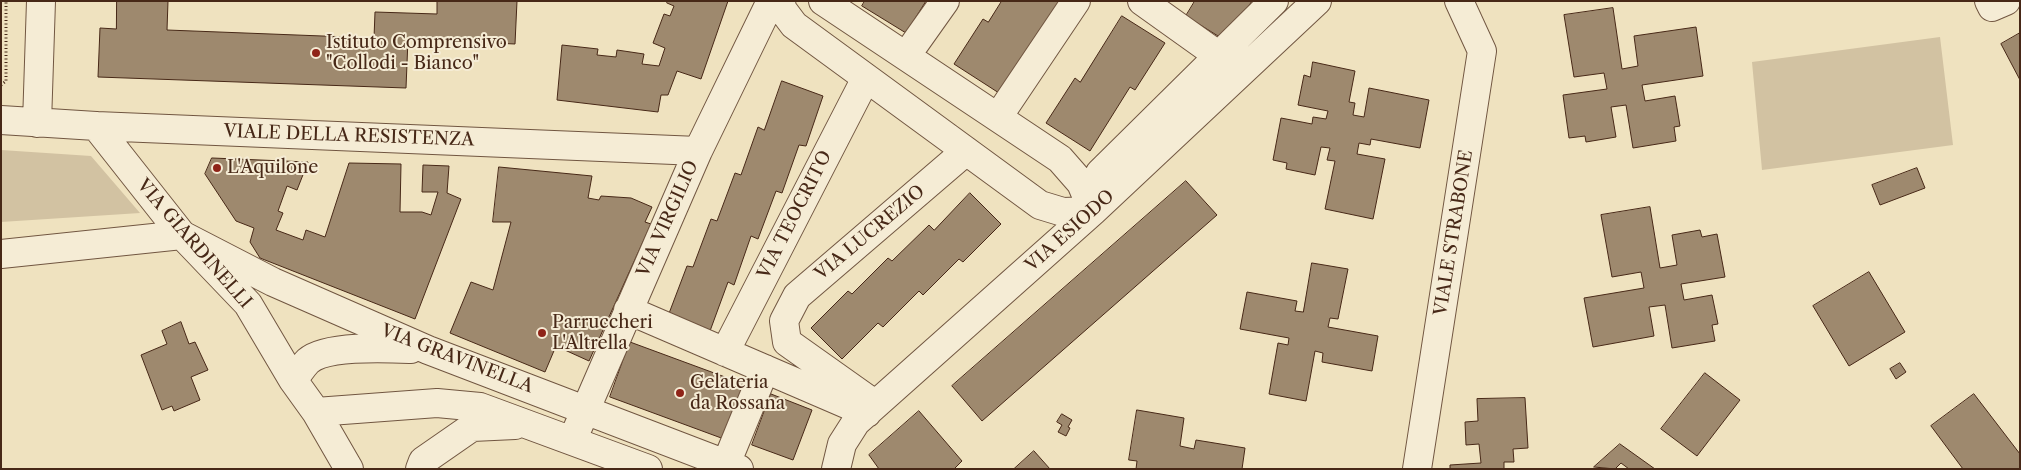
<!DOCTYPE html>
<style>
body{margin:0}
#map{position:relative;width:2021px;height:470px;overflow:hidden;background:#efe2bf;font-family:"Libre Caslon Text",serif}
canvas{display:block}
.frame{position:absolute;inset:0;border:2px solid #472817;pointer-events:none}
</style>
<div id="map">
<canvas width="2021" height="470"></canvas>
<div class="frame"></div>
</div>
<script>
const ctx = document.querySelector('canvas').getContext('2d');
ctx.lineJoin = 'round';
function fill(path, color) {
  ctx.fillStyle = color;
  ctx.fill(path, 'evenodd');
}
function strokePath(path, color, width, dash) {
  ctx.strokeStyle = color;
  ctx.lineWidth = width;
  ctx.lineCap = dash ? 'butt' : 'round';
  ctx.setLineDash(dash || []);
  ctx.stroke(path);
}
function label(font, color, halo, rows, align = 'center') {
  ctx.font = font + ' "Libre Caslon Text",serif';
  ctx.lineWidth = 4;
  ctx.setLineDash([]);
  ctx.textBaseline = 'middle';
  ctx.strokeStyle = halo;
  ctx.fillStyle = color;
  for (const [text, x, y, turn = 0] of rows) {
    ctx.save();
    ctx.translate(x, y);
    ctx.rotate((+turn || 0) * Math.PI / 180);
    ctx.textAlign = isNaN(turn) ? turn : align;
    if (halo) ctx.strokeText(text, 0, 0);
    ctx.fillText(text, 0, 0);
    ctx.restore();
  }
}
fill(new Path2D(`
 M1940,37L1953,145L1762,170L1752,62Z
 M1,150L91,156L140,213L1,222Z`), '#d2c2a2');
const building = new Path2D(`
 M117,1H168L167,30L374,38L375,12L437,14V1H517L515,44L408,39L406,88L98,77L100,28L116,29Z
 M668,1H728L701,79L677,71L668,95H661L658,112L557,100L562,45L598,49L597,55L616,57L617,50L644,54L642,64L659,66L665,48L653,43L664,14L670,16L674,6L667,3Z
 M865,1H926L906,33L862,6Z
 M1002,1H1063L1044,31L1040,29L999,93L954,64L983,19L988,22Z
 M1195,1H1252L1226,41L1186,16Z
 M1613,8L1622,69L1638,66L1634,36L1696,27L1703,76L1642,85L1645,101L1675,96L1680,126L1674,127L1676,141L1633,148L1626,105L1611,107L1616,137L1586,142L1585,136L1569,138L1563,95L1607,89L1604,73L1574,77L1564,15Z
 M1122,16L1165,43L1135,90L1130,87L1090,151L1046,123L1075,78L1080,82Z
 M2020,33V80L2001,44Z
 M1313,62L1355,71L1349,102L1355,103L1353,115L1364,117L1369,88L1429,100L1420,148L1371,139L1370,145L1359,143L1357,154L1385,159L1373,219L1325,209L1335,161L1327,160L1330,148L1321,147L1315,175L1286,169L1287,163L1273,160L1281,118L1312,124L1313,117L1326,119L1328,111L1298,105L1304,75L1310,77Z
 M782,81L823,96L806,146L799,145L782,193L776,191L758,239L751,236L734,285L728,282L710,331L668,316L687,266L693,267L711,219L717,221L735,173L741,175L758,127L764,130Z
 M212,158L308,162L297,190L287,186L278,211L283,213L276,230L303,240L306,230L325,237L349,163L401,164L400,212H422L431,215L438,192H422L423,165L449,166L447,193L461,199L415,319L260,258L250,242L254,228L236,221L205,174Z
 M499,167L592,176L588,198L599,200L601,196L631,198L652,207L645,222L651,224L589,361L556,346L545,372L450,333L471,282L493,290L511,222H493Z
 M1917,168L1925,188L1880,205L1872,185Z
 M1186,181L1217,215L982,421L952,386Z
 M970,193L1001,224L963,262L959,259L923,295L919,291L883,327L878,323L842,359L811,328L848,291L852,294L888,258L892,261L929,225L934,230Z
 M1650,207L1660,268L1677,265L1672,235L1700,230L1702,237L1717,234L1725,277L1681,284L1684,300L1712,295L1718,324L1712,325L1715,341L1672,348L1665,305L1649,307L1654,336L1593,347L1584,298L1644,288L1641,272L1612,277L1601,215Z
 M1312,263L1348,269L1338,319L1330,318L1328,327L1378,336L1372,371L1322,362L1323,353L1315,351L1306,401L1269,394L1278,343L1288,345L1289,338L1240,329L1247,292L1297,301L1295,311L1303,312Z
 M1869,272L1905,332L1849,366L1813,306Z
 M181,322L189,344L195,342L208,370L191,377L200,400L174,411L172,406L162,410L141,355L167,344L162,331Z
 M630,342L744,384L724,439L610,397Z
 M1900,363L1906,372L1896,379L1890,369Z
 M1705,373L1740,400L1697,456L1661,429Z
 M771,394L812,410L793,460L752,445Z
 M1974,394L2020,454V469H1963L1931,426Z
 M1525,398L1528,448L1513,449L1514,462H1504V469H1450V465L1481,463L1479,444L1466,445L1465,422L1478,421L1477,399Z
 M1137,410L1184,418L1180,446L1194,449L1196,440L1245,448L1242,469H1136L1137,461L1129,460Z
 M919,411L962,461L954,469H879L869,455Z
 M1062,414L1072,420L1068,427L1070,428L1066,436L1058,432L1062,425L1057,422Z
 M1620,444L1655,469H1629L1621,463L1615,469L1594,467Z
 M1034,451L1050,469H1014Z`);
fill(building, '#9e896e');
strokePath(building, '#472817', 1);
const minor = new Path2D(`
 M781,1L782,9L794,25L1040,205L1063,212L1093,211L1081,183L1060,159L823,1
 M1142,1L1219,56
 M1989,1L1992,7L2006,1
 M906,56L945,1
 M998,117L1076,1
 M1,120L96,126L698,151
 M37,123L41,1
 M96,126L182,235L248,304L293,380L316,412L349,469
 M1100,173L1274,1
 M182,235L273,282L428,350L739,469
 M1,254L182,235
 M628,310L867,413
 M784,321L797,296L966,151
 M784,321L787,342L873,403
 M725,352L866,78
 M293,380C298,374 303,366 308,361C326,345 388,348 411,349
 M316,412L437,403L480,407L648,469
 M572,441L698,151L771,1
 M726,464L765,369
 M420,469L423,461L472,427L515,425
 M836,469L842,444L856,422L1093,211L1317,1
 M1417,469L1482,51L1459,1`);
strokePath(minor, '#715641', 30);
strokePath(new Path2D(`
 M1,85L6,81V1`), '#472817', 3, [1, 2.5]);
strokePath(minor, '#f5ecd5', 28);
for (const [x, y, r, color] of [
 [316,53,5,"#8f2418"],
 [217,168,5,"#8f2418"],
 [542,333,5,"#8f2418"],
 [680,393,5,"#8f2418"]
]) {
  const dot = new Path2D();
  dot.arc(x, y, r, 0, 2 * Math.PI);
  ctx.fillStyle = color;
  ctx.fill(dot);
  strokePath(dot, '#f5ecd5', 2);
}
label('18px', '#472817', '#f5ecd5', [
 ["Istituto Comprensivo",326,43],
 ["\"Collodi - Bianco\"",326,64],
 ["L'Aquilone",227,168],
 ["Parruccheri",552,323],
 ["L'Altrella",552,344],
 ["Gelateria",690,383],
 ["da Rossana",690,404]
], 'left');
label('18px', '#472817', '#f5ecd5', [
 ["VIALE DELLA RESISTENZA",349,136,2],
 ["VIA TEOCRITO",795,215,-63],
 ["VIA VIRGILIO",668,219,-66],
 ["VIA ESIODO",1070,231,-42],
 ["VIA LUCREZIO",870,233,-40],
 ["VIALE STRABONE",1454,233,-81],
 ["VIA GIARDINELLI",194,244,49],
 ["VIA GRAVINELLA",457,359,21]
]);
</script>
